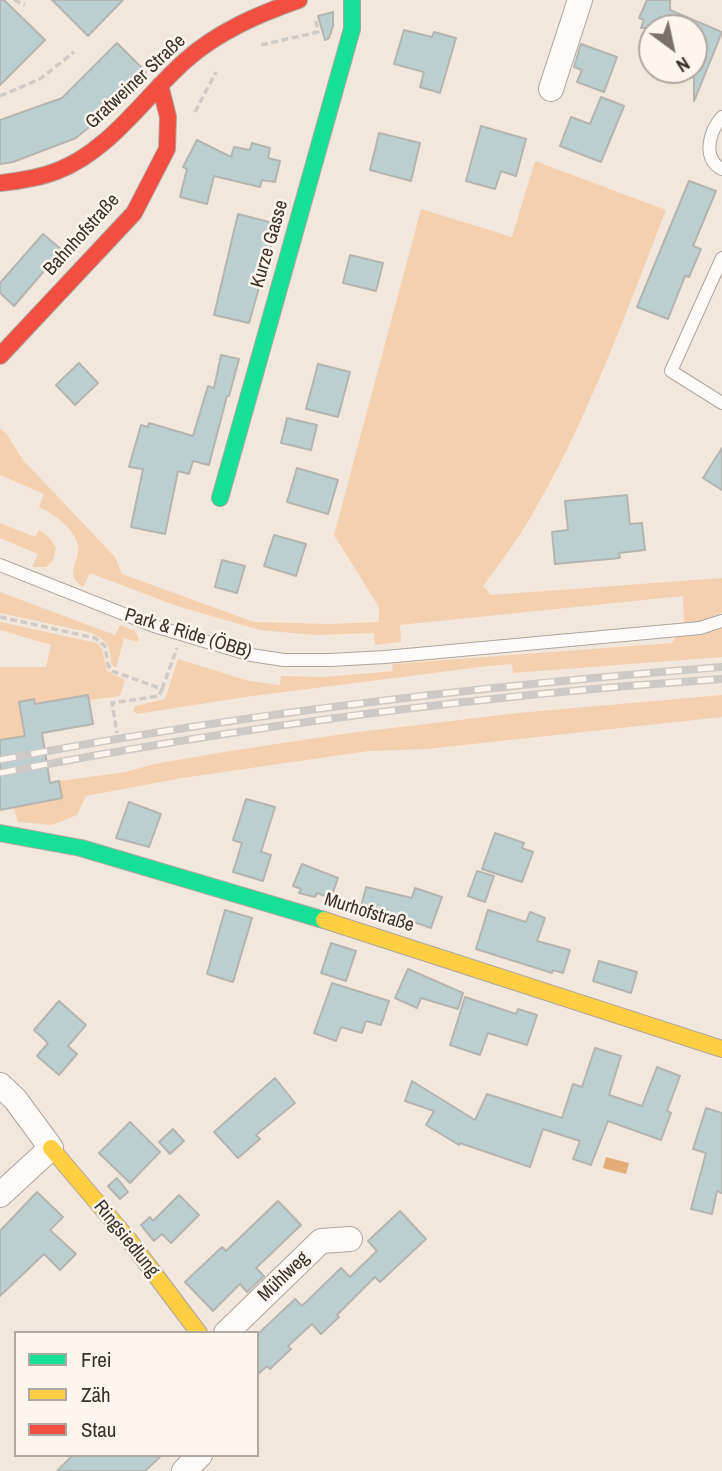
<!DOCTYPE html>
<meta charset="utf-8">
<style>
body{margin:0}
#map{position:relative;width:722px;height:1471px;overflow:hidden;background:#f2e7dc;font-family:"Archivo Narrow",sans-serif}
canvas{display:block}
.legend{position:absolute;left:14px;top:1331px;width:245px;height:126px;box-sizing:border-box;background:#fef6ee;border:2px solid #afa7a0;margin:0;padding:9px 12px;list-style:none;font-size:21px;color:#39312a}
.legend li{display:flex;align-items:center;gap:14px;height:35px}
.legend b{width:35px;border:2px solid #afa7a0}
.north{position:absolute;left:638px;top:14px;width:70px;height:70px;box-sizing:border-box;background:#fef6ee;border:2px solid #afa7a0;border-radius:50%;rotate:147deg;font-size:19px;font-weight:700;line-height:28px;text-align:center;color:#39312a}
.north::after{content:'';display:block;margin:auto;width:24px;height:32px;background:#7a7168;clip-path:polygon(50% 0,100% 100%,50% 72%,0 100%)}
</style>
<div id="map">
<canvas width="722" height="1471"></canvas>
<ul class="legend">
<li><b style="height:9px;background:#16e098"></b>Frei</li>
<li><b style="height:9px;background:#ffcf43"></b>Zäh</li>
<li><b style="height:9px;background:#f24e42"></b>Stau</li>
</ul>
<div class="north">N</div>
</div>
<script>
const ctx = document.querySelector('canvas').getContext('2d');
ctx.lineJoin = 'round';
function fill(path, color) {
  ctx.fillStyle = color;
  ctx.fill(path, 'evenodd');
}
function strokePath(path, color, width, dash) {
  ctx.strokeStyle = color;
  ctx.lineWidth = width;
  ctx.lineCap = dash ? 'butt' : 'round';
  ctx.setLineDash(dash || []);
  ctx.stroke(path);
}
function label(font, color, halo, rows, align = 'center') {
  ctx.font = font + ' "Archivo Narrow",sans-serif';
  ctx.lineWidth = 5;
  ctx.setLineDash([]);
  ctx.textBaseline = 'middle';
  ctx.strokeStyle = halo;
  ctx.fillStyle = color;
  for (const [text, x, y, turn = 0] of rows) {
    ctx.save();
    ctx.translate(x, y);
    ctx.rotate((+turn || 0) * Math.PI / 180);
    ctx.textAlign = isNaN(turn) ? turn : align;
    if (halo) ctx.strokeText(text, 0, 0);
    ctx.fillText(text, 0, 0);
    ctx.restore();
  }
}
fill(new Path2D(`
 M535,161L666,210C625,315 587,422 529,520C516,542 499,564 483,586L491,595L722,578V613L698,622L684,624L683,596L400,625L401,642L375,645L374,633L315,635L260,630L177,606L90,573L83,587C64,576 79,563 78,547C76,529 54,514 39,507L44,494L0,475V428L6,433L23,460L115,557L122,574L254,622L330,624L379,622V607L334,535L421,209L512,237Z
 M0,523L35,537L39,530L50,538L56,548L53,560L46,567H32L38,554L0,538Z
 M0,592L115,635L120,625L135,631L139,639L138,642L124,638L116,668L111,664C111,645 106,639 88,632L0,613Z
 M0,622L97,643L102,649L107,671L125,680L120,696L89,700L88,695L25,736L0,740V667H46L51,645L0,630Z
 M722,628V657L513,673L512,664L488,666L245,697L137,714L133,711L135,706L165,699L178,659L249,681L280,685L281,676L324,677L393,671L392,664L672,643L676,636H693Z
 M722,695V717L427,749L369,751L182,778L86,796L77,815L52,825L18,822L11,799L36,794L37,803L62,798L59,781L126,772L154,764L236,750L350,733L518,713Z`), '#f5d0ae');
fill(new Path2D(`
 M606,1157L629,1163L626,1174L603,1168Z`), '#e3ae7a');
const building = new Path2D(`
 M0,0H4L45,40L0,85Z
 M52,0H123L88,36Z
 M647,0H670V10L722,32L694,101V28H641L644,20L639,18Z
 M333,12V26L329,38L325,40L318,16Z
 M404,30L432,37L434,32L456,38L440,93L420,87L424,72L394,64Z
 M117,43L146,72L111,109L76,138L13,162L0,164V120L62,98Z
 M581,44L617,57L604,92L577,82L582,70L574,67Z
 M601,97L624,106L601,162L560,146L571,117L590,124Z
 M481,126L526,139L516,176L501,171L495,189L466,181Z
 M379,133L420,143L411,181L370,170Z
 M197,140L231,157L234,147L250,150L252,143L270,148L268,158L280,161L275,182L262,180L260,187L214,176L207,204L180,197L187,169L183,167Z
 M689,181L716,191L693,246L701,249L689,277L685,276L668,319L637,307Z
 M238,214L277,224L249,323L214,315Z
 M43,234L62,250L14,306L0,293V283Z
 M350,255L383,263L376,291L343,283Z
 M221,355L239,359L229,396H227L209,465L193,461L189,474L178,471L165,534L131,527L143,469L129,467L141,425L148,427L149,423L193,436L208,386L214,388Z
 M79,363L98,383L75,405L56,385Z
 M318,364L350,372L338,417L306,409Z
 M287,418L317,425L311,450L281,443Z
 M722,448V490L703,478Z
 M297,468L338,480L328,514L287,502Z
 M627,495L630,524L642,523L645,550L619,553L620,558L555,564L552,532L568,530L565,501Z
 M274,535L306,544L296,576L264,566Z
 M222,560L245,566L237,593L215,587Z
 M88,695L93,724L42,733L50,783L59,781L62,798L0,810V740L25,736L19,702L34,699L35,704Z
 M246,799L275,807L261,852L271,855L263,881L233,872L242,843L233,840Z
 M129,802L161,814L149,847L116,838Z
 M495,833L524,843L522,848L533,852L522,882L482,869Z
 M302,864L338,878L331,898L317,893L315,897L299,893L301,889L293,886Z
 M477,871L494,876L485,902L468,896Z
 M366,887L412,898L415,888L442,897L431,928L388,913L386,918L360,911Z
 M225,910L252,918L233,982L207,974Z
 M488,910L526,922L530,912L545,918L537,941L570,950L563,973L553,970L552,973L476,949Z
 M331,943L356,951L346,981L321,973Z
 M599,961L637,972L631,993L593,981Z
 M408,969L463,993L458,1009L421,998L417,1008L395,998Z
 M332,983L389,1001L381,1025L366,1021L362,1033L341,1027L336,1041L314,1033Z
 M465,997L516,1014L518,1009L537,1015L527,1045L488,1033L480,1055L450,1045Z
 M59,1001L86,1025L68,1046L77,1054L59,1075L37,1056L48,1043L34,1030Z
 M595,1048L621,1056L609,1095L642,1106L657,1067L680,1076L667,1111L671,1113L661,1140L608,1121L591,1165L573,1159L580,1141L543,1129L530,1167L460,1143L459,1145L426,1125L434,1111L405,1101L412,1081L475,1120L487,1094L562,1118L573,1084L582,1087Z
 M275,1078L295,1103L256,1135L260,1139L238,1158L214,1132Z
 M706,1108L722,1113V1193L717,1191L712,1214L691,1209L706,1153L693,1149Z
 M130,1122L160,1152L130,1183L99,1153Z
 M173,1129L184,1141L170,1154L159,1142Z
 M117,1178L128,1192L120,1199L108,1186Z
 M37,1192L63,1217L50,1230L76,1254L60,1270L44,1254L0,1296V1231Z
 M179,1195L199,1215L171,1243L162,1234L154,1241L141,1225L150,1217L153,1221Z
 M278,1201L301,1225L256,1268L264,1276L247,1292L240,1284L213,1311L185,1282L222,1247L226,1251Z
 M400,1211L426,1239L380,1282L375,1277L337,1315L339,1317L321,1334L312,1324L288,1346L291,1349L270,1369L267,1366L257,1375V1335L295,1299L302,1306L341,1268L350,1277L377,1251L368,1241Z
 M73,1455H162L145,1471H57Z`);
fill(building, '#bccfd0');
strokePath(building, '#b4b4b1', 2);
const lane = new Path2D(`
 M722,117C710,130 701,159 722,169
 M722,258L671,371L722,403
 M0,565L154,626L251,655L284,660H330L385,657L700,628L722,621`);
const street = new Path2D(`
 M551,89L580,0
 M0,1085L15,1099L51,1148L0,1195
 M226,1333L321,1241L350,1239
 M184,1471L200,1455`);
const fast = new Path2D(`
 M220,498L352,29V0
 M0,833L81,848L324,920`);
const slow = new Path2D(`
 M324,920L722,1049
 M51,1148L129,1240L199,1333`);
const jam = new Path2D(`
 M0,183C20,181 39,178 57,171C111,150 145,96 186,60C219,31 259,14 299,0
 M0,356L134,213L167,149L168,117L160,85`);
strokePath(lane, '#aea59d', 14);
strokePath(street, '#aea59d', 26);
strokePath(fast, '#aea59d', 18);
strokePath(slow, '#aea59d', 18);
strokePath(jam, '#aea59d', 18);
strokePath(new Path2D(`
 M14,0L25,5
 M261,45L318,32L316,21
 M0,96L40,79L74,52
 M195,112L216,72
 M0,617L95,638L105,646L108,665L112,671L162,689L159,696L112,703L117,733
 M162,689L177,648`), '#d0cbc7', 3.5, [7, 3.5]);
strokePath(lane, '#fdfbfa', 12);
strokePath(street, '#fdfbfa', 24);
strokePath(fast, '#16e098', 16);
strokePath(slow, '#ffcf43', 16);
strokePath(jam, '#f24e42', 16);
const rail = new Path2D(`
 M0,760C239,714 480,686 722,667
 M0,773C238,727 480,695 722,679`);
strokePath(rail, '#cdc9c6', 8);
strokePath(rail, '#fef6ee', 5, [16]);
label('19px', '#39312a', '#fef6ee', [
 ["Gratweiner Straße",136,82,-43],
 ["Bahnhofstraße",82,235,-48],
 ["Kurze Gasse",270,244,-74],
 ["Park & Ride (ÖBB)",188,634,17],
 ["Murhofstraße",369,913,17],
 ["Ringsiedlung",126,1239,51],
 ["Mühlweg",284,1277,-44]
]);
</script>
